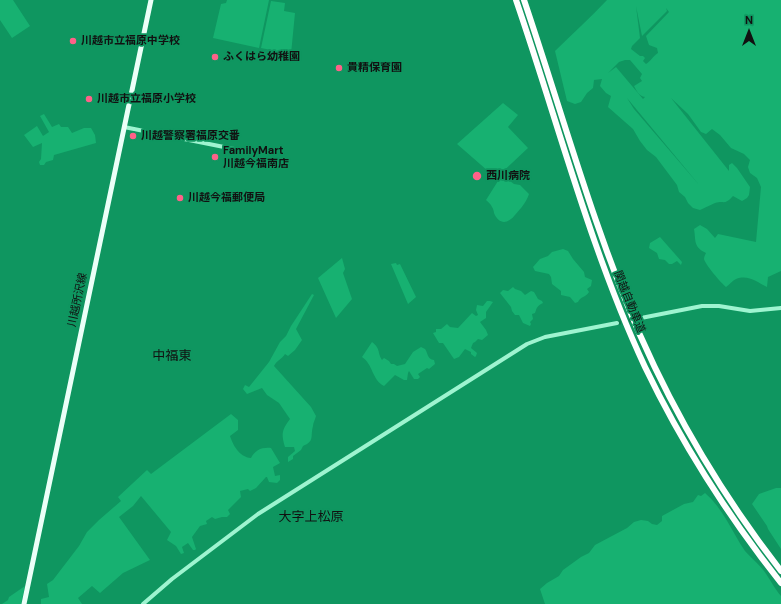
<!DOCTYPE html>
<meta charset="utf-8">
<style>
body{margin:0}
#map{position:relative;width:781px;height:604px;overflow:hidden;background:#0f9660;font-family:"DM Sans",sans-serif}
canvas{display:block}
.north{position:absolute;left:729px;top:12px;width:40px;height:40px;-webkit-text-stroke:3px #0f9660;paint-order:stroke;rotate:0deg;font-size:11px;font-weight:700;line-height:16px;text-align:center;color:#111}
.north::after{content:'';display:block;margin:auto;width:14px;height:18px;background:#111;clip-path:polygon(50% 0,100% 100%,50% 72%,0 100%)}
</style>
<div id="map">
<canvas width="781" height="604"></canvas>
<div class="north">N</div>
</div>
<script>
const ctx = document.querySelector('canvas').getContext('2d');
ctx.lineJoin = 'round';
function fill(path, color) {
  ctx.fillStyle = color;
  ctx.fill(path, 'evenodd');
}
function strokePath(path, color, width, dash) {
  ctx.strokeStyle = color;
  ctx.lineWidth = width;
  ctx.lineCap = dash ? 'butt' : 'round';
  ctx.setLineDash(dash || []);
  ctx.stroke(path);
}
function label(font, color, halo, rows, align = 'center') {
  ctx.font = font + ' "DM Sans","Noto Sans JP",sans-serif';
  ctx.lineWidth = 3.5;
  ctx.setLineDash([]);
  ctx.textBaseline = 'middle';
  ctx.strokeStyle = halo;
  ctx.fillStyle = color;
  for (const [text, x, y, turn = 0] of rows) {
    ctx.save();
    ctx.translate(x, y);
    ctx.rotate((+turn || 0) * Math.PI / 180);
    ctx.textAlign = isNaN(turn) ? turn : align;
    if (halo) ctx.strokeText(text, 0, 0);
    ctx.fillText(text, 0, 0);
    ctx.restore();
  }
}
fill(new Path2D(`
 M0,0H13L30,26L12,38L0,20Z
 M227,0H269L259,48L213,38L221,4L226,3Z
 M607,0H781V271L768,277L767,287C757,282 748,274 736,279C732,281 729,285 726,287C721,283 705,264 704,259C704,257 705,255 706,253C693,247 696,240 694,229L700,225L707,229L715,238L718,234L756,242L761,187L757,178L750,173L748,167L750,160L744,154L731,148L720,135L712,129L706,134L701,132L688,114L671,98L729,171V165L732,163L737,168L750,187L749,195L747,198L742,201L733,196C724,206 725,200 715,203C710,205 705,208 700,210L693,208L688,203L685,197L679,192L677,185L656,157L647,150L640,141L633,129L608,107L611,96L606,93L600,86L602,79L594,80L593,88L587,93L581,102L575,104L567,101L555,51C572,34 590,18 607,0ZM636,6L642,36L667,11L666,8L669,12L646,36L649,45L657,48L658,53C653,56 650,62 646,64L643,61L645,58L643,56H640L631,49L632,46L640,38ZM625,60H630L642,74L640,78L642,81L634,86C636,90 639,96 645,97L643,99L616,67L608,73L619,62ZM627,98L700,186L634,109Z
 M271,1L285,3L284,11L295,13L291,54L261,48Z
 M503,103L518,115L508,127L528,148L496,178L457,144Z
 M44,114L52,127L59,124L61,127H68L72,133L84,128H91L95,135L96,143L54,155L53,160L46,162L44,165H40L39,162L41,159L42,143L33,147L24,135L37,126L43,136L49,132L40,116Z
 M503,176L514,184L520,185L529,194C526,203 521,208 515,215C508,224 499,225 494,213C494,212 493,208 492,207C491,204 488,202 486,200L498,181Z
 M660,237L682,262L681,265L677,261L672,264H669L665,260L659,259L657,253L649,248L650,243Z
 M563,249L568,251L573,259L584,272L585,277L592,280L591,286L587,289L589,292C585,298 581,296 578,302L575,303L570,297L561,295V291L552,284L551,277L549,274L535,271L533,267L540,259L548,256L552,252Z
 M342,258L345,269L343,273L352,299L336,318L318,278Z
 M396,263L397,265L400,264L416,297L408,304L391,264Z
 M513,287L515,289L521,291L525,295L531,291L534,292L538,299L542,301L543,303C537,306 537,307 535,313L532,314L533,319L530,322L531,324L530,326L523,323L519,315H515L512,311L511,307L500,293L503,290L508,291Z
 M312,294L314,295L296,329L302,340L295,350L288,356L285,354C282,359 277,360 274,366L311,407L316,416C315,420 313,423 313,426C310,437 315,441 303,446L301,450L293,456V459L288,462V457L295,451L294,447H285C281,433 282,430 290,419L279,403L267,395L262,388L247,394L243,389L245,385L249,387L269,362L280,342L286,336L291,326Z
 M487,301H490L493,302L486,312V318L480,322L486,330L488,335L482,340L478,339L475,342L473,343L471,348L477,353L476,356L475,357L471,354V352L465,349L459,357L454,359L443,343H439L433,333L436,332V329H441L447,324L450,327L458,328L472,313L476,316L478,315L476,310L477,305L483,306Z
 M372,342C381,349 377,352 382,360L384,358L389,361L391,364H394L397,366L405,364L413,352L421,347L425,349C428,353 427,359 434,360L435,364L429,369L427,368L418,374L420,377L418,379H414L409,371L408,373L407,380H404L395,375L384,386C372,380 373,364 362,357Z
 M231,414L238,420V430L230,436C233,445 239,457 251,458C255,450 262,447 271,448L280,463L273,467L275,476L280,475V480L277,483L269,482L267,477H266L256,488L250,491L248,489L240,491L241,497L228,510L230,514L227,517H222L215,519L212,517L206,521L207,524L200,526L192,537L196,549L195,550H193L188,543L182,547L184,553L181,554L176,546L167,540L171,532L141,496L133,506L119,517L150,560L123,573L100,593L92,586L78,598L82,604H41V599L49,597L47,584L53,580L79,546L87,532L99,520L121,501L118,497L147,470L151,474Z
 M776,488H781V549L768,529L767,526L752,504L759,494Z
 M705,493C723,508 732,532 745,551C751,558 759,564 764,571C770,579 774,588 781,596V604H545L540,589L547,583L559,576L563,570L581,557L589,553L595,545L627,528L634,522L641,520L648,521L652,524L657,525L662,521V516L684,504L693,502L698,495L701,496Z
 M25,586L21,604H2L8,600L9,597Z`), '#17b171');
strokePath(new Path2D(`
 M617,323L641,318`), '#0f7b50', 4, [4, 2]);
strokePath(new Path2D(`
 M124,127L244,151
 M641,318L702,306H719L750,311L781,308
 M143,604L172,579L258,514L527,344L545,337L617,323`), '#9ef4d0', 4);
strokePath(new Path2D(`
 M24,604L151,0`), '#ebfff8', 5);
strokePath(new Path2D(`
 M516,0C558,122 590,249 645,367C682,444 728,516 781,583
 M524,0C562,112 593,227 640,335C677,419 725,499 781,571`), '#fff', 6);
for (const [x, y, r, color] of [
 [73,41,4,"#ff6189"],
 [215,57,4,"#ff6189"],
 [339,68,4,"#ff6189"],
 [89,99,4,"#ff6189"],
 [133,136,4,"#ff6189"],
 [215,157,4,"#ff6189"],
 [477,176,5,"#ff6189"],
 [180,198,4,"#ff6189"]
]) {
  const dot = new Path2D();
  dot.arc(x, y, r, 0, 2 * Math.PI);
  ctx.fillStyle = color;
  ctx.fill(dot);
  strokePath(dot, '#0f9660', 1.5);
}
label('bold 11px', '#111', '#0f9660', [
 ["川越市立福原中学校",81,41],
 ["ふくはら幼稚園",223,57],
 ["貴精保育園",347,68],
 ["川越市立福原小学校",97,99],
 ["川越警察署福原交番",141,136],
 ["FamilyMart",223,151],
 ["川越今福南店",223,164],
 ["西川病院",486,176],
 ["川越今福郵便局",188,198]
], 'left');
label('11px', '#111', '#0f9660', [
 ["川越所沢線",78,300,-78],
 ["関越自動車道",629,302,68]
]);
label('13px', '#111', '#0f9660', [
 ["中福東",172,357],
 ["大字上松原",311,518]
]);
</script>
